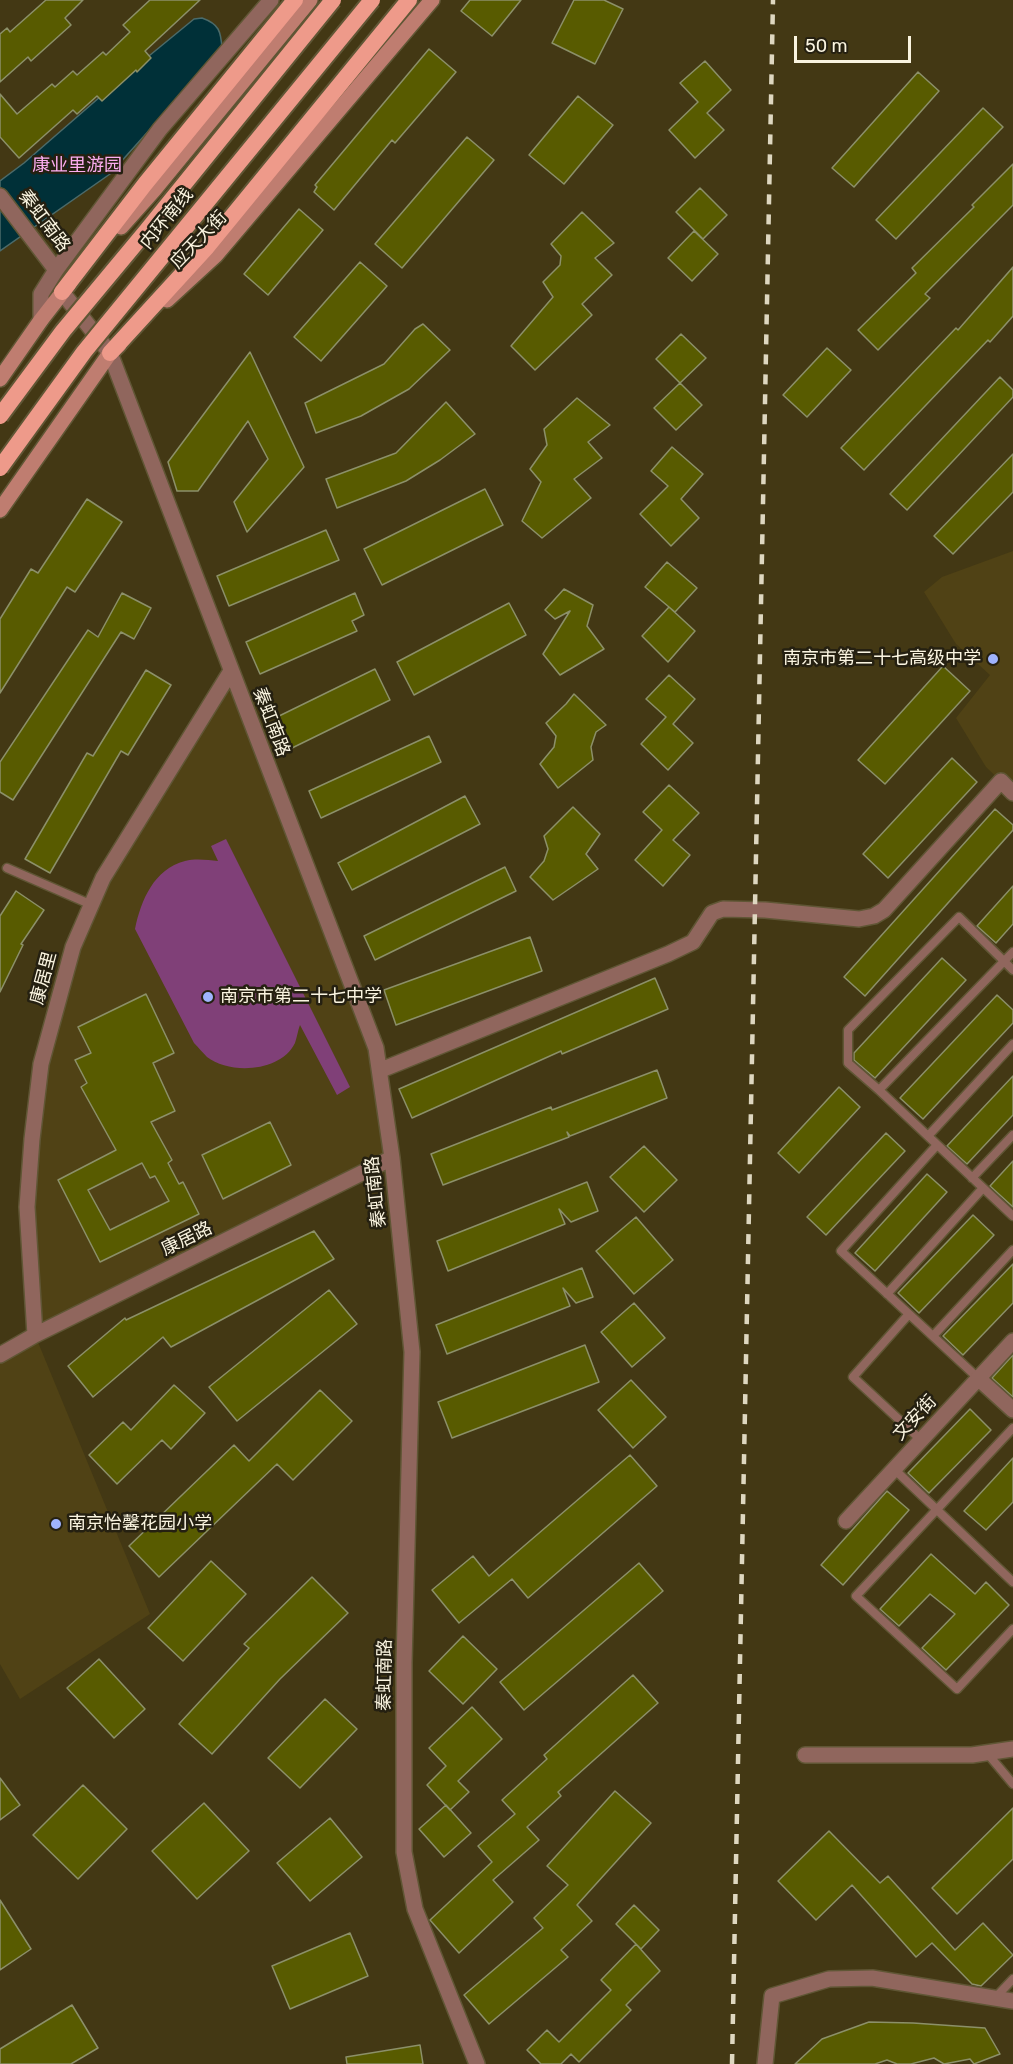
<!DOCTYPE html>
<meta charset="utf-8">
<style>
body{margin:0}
#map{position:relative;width:1013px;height:2064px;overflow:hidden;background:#433814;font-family:Rubik,sans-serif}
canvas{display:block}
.scale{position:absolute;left:794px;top:36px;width:117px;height:27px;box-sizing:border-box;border:3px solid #faf4e0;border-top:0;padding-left:8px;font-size:18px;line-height:21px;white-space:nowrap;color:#faf4e0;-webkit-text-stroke:4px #252011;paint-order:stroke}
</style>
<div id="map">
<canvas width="1013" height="2064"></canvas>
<div class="scale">50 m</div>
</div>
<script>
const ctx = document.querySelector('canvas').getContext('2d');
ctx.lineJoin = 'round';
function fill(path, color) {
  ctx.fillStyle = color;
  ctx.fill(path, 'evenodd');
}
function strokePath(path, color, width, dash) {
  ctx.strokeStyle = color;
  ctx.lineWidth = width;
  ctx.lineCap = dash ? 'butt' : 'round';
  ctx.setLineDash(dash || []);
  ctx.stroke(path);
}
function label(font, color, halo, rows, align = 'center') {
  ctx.font = font + ' Rubik,"Noto Sans SC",sans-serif';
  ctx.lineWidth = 5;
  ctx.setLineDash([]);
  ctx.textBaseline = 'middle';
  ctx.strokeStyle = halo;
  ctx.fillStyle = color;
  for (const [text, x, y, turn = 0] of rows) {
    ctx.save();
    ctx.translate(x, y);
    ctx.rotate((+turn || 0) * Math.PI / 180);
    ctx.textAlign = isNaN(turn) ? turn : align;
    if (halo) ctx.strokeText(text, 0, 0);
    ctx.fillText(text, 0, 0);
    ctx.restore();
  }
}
fill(new Path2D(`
 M1013,551V793L986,767L956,718L990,675L956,644L924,592L942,577Z
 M231,671L376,1048L392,1158L35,1335L150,1614L20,1699L0,1664V1355L35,1335L27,1207L41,1063L103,878Z`), '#504215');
fill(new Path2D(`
 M226,839L350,1087L337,1095L300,1025C298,1030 297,1037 295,1043C281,1072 230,1075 207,1057C203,1053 199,1048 194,1043L135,929C141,900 154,869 185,861C196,858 208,860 218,861L211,846Z`), '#804078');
const water = new Path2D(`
 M202,18C219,24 221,31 222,49L110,174L0,251V181L24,163L116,83L194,19Z`);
fill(water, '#003038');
strokePath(water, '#4b6b6a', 1.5);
const building = new Path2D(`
 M46,0H83L65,18L71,25L31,61L28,57L0,82V34L7,28L10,32Z
 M150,0H200L145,51L151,58L137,72L136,70L102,101L97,96L77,114L73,110L19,158L0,137V94L17,114L52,84L55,87L73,71L77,75L103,52L106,55L130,32L123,25Z
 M470,0H521L492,36L461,11Z
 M574,0H604L623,9L595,64L552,43Z
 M429,49L456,72L395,143L392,140L334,210L314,192L317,187L315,185Z
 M705,61L731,90L707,113L724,130L695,158L669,130L698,102L680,83Z
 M918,72L939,91L854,187L832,168Z
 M578,96L613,125L564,184L529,155Z
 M983,108L1003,127L896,239L876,220Z
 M467,137L494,160L402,268L375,244Z
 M1013,164V205L925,294L930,298L878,350L858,330L916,273L912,268L974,207L972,205Z
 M700,188L727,215L703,239L676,212Z
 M299,209L323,230L268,295L244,274Z
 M582,212L614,243L595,258L612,275L582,304L592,315L535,370L511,346L553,297L543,282L560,265L561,256L551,244Z
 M694,231L718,254L692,281L668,258Z
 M360,262L387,286L321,361L294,337Z
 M1013,267V316L990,342L988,340L864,470L841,448L956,328L958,330Z
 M423,324L450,350L409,389L361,416L316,433L305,403L384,364L415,329Z
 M681,334L706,358L680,383L656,359Z
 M827,348L851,370L807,417L783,395Z
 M250,352L304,467L247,532L234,502L268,459L248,421L198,491H177L168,462Z
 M1000,377L1013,390V397L907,510L890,494Z
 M680,383L702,405L676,430L654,408Z
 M577,398L610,425L588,442L602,458L574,479L591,498L542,538L522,521L541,482L530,469L547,445L544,429Z
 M446,402L475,434L440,460L406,481L337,508L326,479L396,453Z
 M672,447L703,474L681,499L699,518L671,546L640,514L668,486L651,471Z
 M1013,454V492L953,554L934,536Z
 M485,489L503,525L382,585L364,549Z
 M87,499L122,522L75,592L67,587L0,693V619L31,569L38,573Z
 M326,530L339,560L229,606L217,576Z
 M667,562L697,588L675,612L645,587Z
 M564,589L593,605L587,626L604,649L560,675L543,654L570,611L555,619L545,610Z
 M122,593L151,608L134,639L121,632L13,800L0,792V762L88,630L98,637Z
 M355,593L364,615L352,621L357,631L260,674L246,642Z
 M509,603L526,635L414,695L397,662Z
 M669,607L695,631L668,662L642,636Z
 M943,666L970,691L885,784L858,760Z
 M375,669L390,700L292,748L277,717Z
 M146,670L171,685L128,755L121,751L50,873L25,859L87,753L93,756Z
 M669,675L695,699L673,724L693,743L668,770L641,744L666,717L646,699Z
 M574,694L606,725L596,732L591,747L593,760L558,788L540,764L554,747L556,736L546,723L566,704Z
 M429,736L441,762L321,818L309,791Z
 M952,758L977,782L888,878L863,854Z
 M669,785L699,813L673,840L690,855L663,886L635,860L662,830L643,812Z
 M465,796L480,824L352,890L338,863Z
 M573,807L600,834L586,854L598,869L553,900L530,877L544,861L548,849L544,836Z
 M995,809L1013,825V830L865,996L844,977Z
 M505,867L516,891L375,960L364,936Z
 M1013,886V924L996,943L977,926Z
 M16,891L44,910L21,944L23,945L0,992V916Z
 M530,937L542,971L396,1025L384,990Z
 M942,958L966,980L875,1078L854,1060V1053Z
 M655,978L668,1009L562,1054L561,1051L412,1118L399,1089Z
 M146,994L174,1053L153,1063L175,1111L151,1122L172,1160L168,1163L179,1184L183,1182L199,1214L100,1262L58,1180L116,1150L81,1087L87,1083L75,1060L91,1053L78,1027ZM142,1163L150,1178L155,1176L169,1201L110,1230L88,1190Z
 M997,995L1013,1010V1023L923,1119L900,1098Z
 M657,1070L667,1098L570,1136L567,1132L569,1137L443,1185L431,1154L551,1107L552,1110Z
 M1013,1076V1115L967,1164L947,1146Z
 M839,1087L860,1107L799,1173L778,1153Z
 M270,1122L291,1165L223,1199L202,1155Z
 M886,1133L905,1151L826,1235L807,1217Z
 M644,1146L677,1180L644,1212L610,1177Z
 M1013,1161V1207L990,1186Z
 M927,1174L947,1192L875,1271L855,1253Z
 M587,1182L598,1211L571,1222L559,1209L565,1224L448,1271L437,1241Z
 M973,1215L994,1235L919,1313L898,1293Z
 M636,1217L673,1260L634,1294L596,1251Z
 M314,1231L334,1259L171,1347L163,1337L93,1397L68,1366L125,1318L126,1320Z
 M1013,1264V1303L963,1355L943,1336Z
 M582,1268L593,1297L576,1303L563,1288L570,1306L447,1354L436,1325Z
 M329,1290L357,1324L237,1421L209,1387Z
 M634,1303L665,1338L632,1367L601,1332Z
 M585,1345L599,1382L452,1438L438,1402Z
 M1013,1355V1397L992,1378Z
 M631,1380L666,1417L633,1448L598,1410Z
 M174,1385L205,1413L171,1449L162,1440L117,1484L89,1455L123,1422L131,1430Z
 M320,1390L352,1421L293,1480L277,1464L159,1577L129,1546L234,1445L249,1461Z
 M970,1409L991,1430L929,1493L908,1473Z
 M630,1455L657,1486L528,1598L512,1579L459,1623L432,1590L473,1556L489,1576Z
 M1013,1458V1502L986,1530L964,1511Z
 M887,1491L909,1510L843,1585L821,1565Z
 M931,1554L975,1594L986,1582L1009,1605L946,1670L922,1648L955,1614L930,1594L899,1626L880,1609Z
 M211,1561L246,1594L183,1661L148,1628Z
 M639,1563L663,1591L524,1710L500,1682Z
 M312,1577L348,1613L280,1679L212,1754L179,1724L249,1648L244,1644Z
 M463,1636L497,1669L463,1704L429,1671Z
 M99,1659L145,1709L114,1738L67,1688Z
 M633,1675L658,1703L558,1792L561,1796L527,1827L539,1840L493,1880L513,1902L459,1953L430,1920L492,1862L478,1846L515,1814L502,1800L547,1759L544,1755Z
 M325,1699L357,1729L300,1788L268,1758Z
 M472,1707L502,1739L458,1781L469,1792L450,1810L427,1785L446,1766L429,1748Z
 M0,1778L20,1805L0,1820Z
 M83,1785L127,1829L78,1879L33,1835Z
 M615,1791L651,1823L577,1905L592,1921L561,1950L568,1957L489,2024L464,1995L543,1928L534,1918L568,1885L547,1866Z
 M204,1803L249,1851L197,1899L152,1851Z
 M446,1805L471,1833L444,1857L419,1829Z
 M1013,1808V1859L957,1914L932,1888Z
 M330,1818L362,1857L310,1901L277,1863Z
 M829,1831L880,1883L888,1876L955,1950L983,1923L1013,1955L981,1986L972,1984L932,1943L916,1957L852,1885L816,1920L778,1881Z
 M0,1900L31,1949L0,1970Z
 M634,1905L659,1930L641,1949L616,1924Z
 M350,1933L368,1976L290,2009L272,1966Z
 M636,1944L660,1971L626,2005L631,2010L579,2062L571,2054L561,2064H541L527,2050L547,2030L559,2042L611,1990L601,1980Z
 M72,2005L98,2048L71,2064H0V2049Z
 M869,2022L913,2023L985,2028L1000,2054L974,2064L970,2059L944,2064L934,2058L911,2064H897L887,2060L875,2064H795L822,2039Z
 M420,2045L423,2064H347L346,2057Z`);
fill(building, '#585b00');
strokePath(building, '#8c9069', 1.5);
const service = new Path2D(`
 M7,868L92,905
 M1013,952L879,1090L1013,1216
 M879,1090L848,1063V1030L959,917L1013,970
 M928,1136L1013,1044
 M937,1145L841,1251L978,1378
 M972,1178L1013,1135
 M887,1294L983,1188
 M909,1314L853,1377L921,1440
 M933,1336L1013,1250
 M1013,1428L856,1596L957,1689L1013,1629
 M894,1469L1013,1582
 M987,1753L1013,1784
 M995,1998L1013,1979`);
const minor = new Path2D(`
 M0,196L56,270
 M62,292L110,353L376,1048L392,1158L412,1352L404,1663V1852L415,1909L477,2064
 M41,320V294L56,270L160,129L271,0
 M381,1070L668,954L693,942L712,913L723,909L765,910L859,919L874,916L884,910L1001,781L1013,793
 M35,1335L27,1207L32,1139L41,1064L73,947L103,878L231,671
 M0,1355L35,1335L392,1158
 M978,1378L1013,1410
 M846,1521L1013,1341
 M805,1755H972L1013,1749
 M765,2064L772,1996L829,1979L872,1978L1013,2001`);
const secondary = new Path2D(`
 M121,227L154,190L310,0
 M167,300L216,255L432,0
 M0,379L41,320L69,284
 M0,510L110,353L119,345`);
const trunk = new Path2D(`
 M62,292L145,184L295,0
 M110,353L207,247L409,0`);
strokePath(service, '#605635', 11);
strokePath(minor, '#605635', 18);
strokePath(secondary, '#605635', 18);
strokePath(trunk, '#605635', 20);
strokePath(service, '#90665d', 8);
strokePath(minor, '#90665d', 15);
strokePath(secondary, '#bf7d70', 15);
strokePath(trunk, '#ee9a8a', 16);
strokePath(new Path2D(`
 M732,2064L773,0`), '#ded7c0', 4.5, [10, 10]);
const trunkBridge = new Path2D(`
 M0,416L63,331L147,230L333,0
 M0,468L84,352L372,0`);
strokePath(trunkBridge, '#605635', 20, []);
strokePath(trunkBridge, '#ee9a8a', 16);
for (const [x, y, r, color] of [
 [993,659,6,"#9fb3fd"],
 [208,997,6,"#9fb3fd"],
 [56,1524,6,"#9fb3fd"]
]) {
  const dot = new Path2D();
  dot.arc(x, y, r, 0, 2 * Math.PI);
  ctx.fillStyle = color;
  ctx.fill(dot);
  strokePath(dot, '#252011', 2);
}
label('18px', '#fcadf0', '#252011', [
 ["康业里游园",77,166]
]);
label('18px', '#faf4e0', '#252011', [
 ["内环南线",167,219,-51],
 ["秦虹南路",44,221,53],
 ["应天大街",199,240,-46],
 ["秦虹南路",271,722,69],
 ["康居里",44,978,-75],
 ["秦虹南路",376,1192,-96],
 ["康居路",187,1239,-26],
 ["文安街",915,1418,-47],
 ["秦虹南路",385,1675,-89]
]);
label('18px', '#faf4e0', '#252011', [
 ["南京市第二十七高级中学",981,659,"right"],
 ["南京市第二十七中学",220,997],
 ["南京怡馨花园小学",68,1524]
], 'left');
</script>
